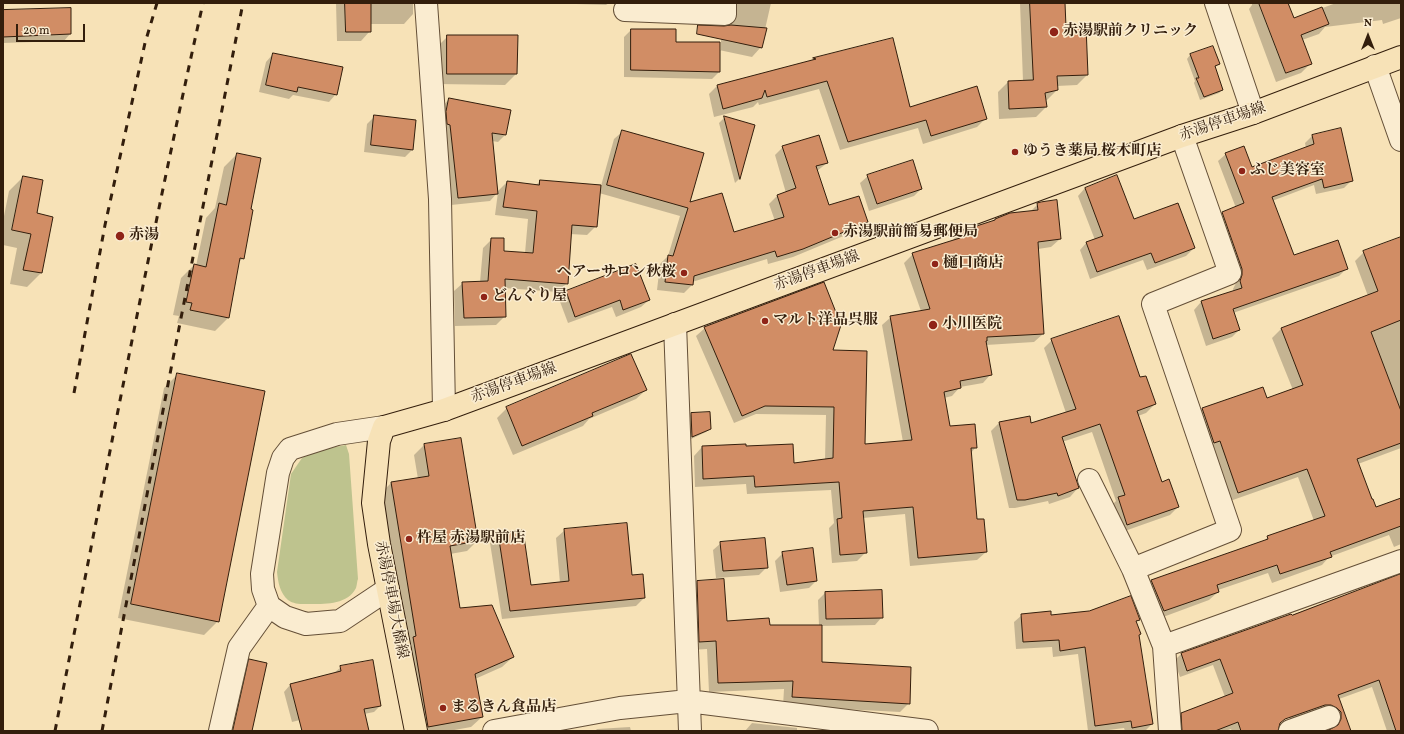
<!DOCTYPE html>
<meta charset="utf-8">
<style>
body{margin:0}
#map{position:relative;width:1404px;height:734px;overflow:hidden;background:#f7e2b7;font-family:Vollkorn,serif}
canvas{display:block}
.frame{position:absolute;inset:0;border:4px solid #331e0c;pointer-events:none}
.north{position:absolute;left:1348px;top:16px;width:40px;height:40px;-webkit-text-stroke:3px #faecd0;paint-order:stroke;rotate:0deg;font-size:11px;font-weight:700;line-height:16px;text-align:center;color:#331e0c}
.north::after{content:'';display:block;margin:auto;width:14px;height:18px;background:#331e0c;clip-path:polygon(50% 0,100% 100%,50% 72%,0 100%)}
.scale{position:absolute;left:16px;top:24px;width:69px;height:18px;box-sizing:border-box;border:2px solid #331e0c;border-top:0;padding-left:5px;font-size:12px;line-height:14px;white-space:nowrap;color:#331e0c;-webkit-text-stroke:3px #faecd0;paint-order:stroke}
</style>
<div id="map">
<canvas width="1404" height="734"></canvas>
<div class="frame"></div>
<div class="north">N</div>
<div class="scale">20 m</div>
</div>
<script>
const ctx = document.querySelector('canvas').getContext('2d');
ctx.lineJoin = 'round';
function fill(path, color) {
  ctx.fillStyle = color;
  ctx.fill(path, 'evenodd');
}
function strokePath(path, color, width, dash) {
  ctx.strokeStyle = color;
  ctx.lineWidth = width;
  ctx.lineCap = dash ? 'butt' : 'round';
  ctx.setLineDash(dash || []);
  ctx.stroke(path);
}
function label(font, color, halo, rows, align = 'center') {
  ctx.font = font + ' Vollkorn,"Noto Serif JP",serif';
  ctx.lineWidth = 3;
  ctx.setLineDash([]);
  ctx.textBaseline = 'middle';
  ctx.strokeStyle = halo;
  ctx.fillStyle = color;
  for (const [text, x, y, turn = 0] of rows) {
    ctx.save();
    ctx.translate(x, y);
    ctx.rotate((+turn || 0) * Math.PI / 180);
    ctx.textAlign = isNaN(turn) ? turn : align;
    if (halo) ctx.strokeText(text, 0, 0);
    ctx.fillText(text, 0, 0);
    ctx.restore();
  }
}
fill(new Path2D(`
 M346,445L349,454L358,579C357,581 357,585 356,588C348,604 327,604 312,604C303,604 295,605 288,600C280,593 278,582 277,572L291,474L302,458L315,451Z`), '#bec38e');
fill(new Path2D(`
 M336,3H413V14L404,24H370V31L361,41H337Z
 M546,3H609L606,5Z
 M723,3H771L761,47L752,57L719,50V72L712,79L624,77V37L631,30L675,43L721,50V36L726,31L728,25L726,7Z
 M1020,3H1064L1065,28L1087,75L1077,85L1057,86V90L1047,100H1045L1046,107L1036,117L999,119L998,92L1008,82L1023,81Z
 M1252,3H1287L1293,19L1336,3H1401V18L1383,24L1382,20L1325,27L1319,34L1302,40L1311,63L1301,73L1276,82L1249,9L1252,5Z
 M3,11L70,34L64,41L3,43Z
 M448,36L516,74L505,85L437,84V47Z
 M892,40L910,109L986,118L977,127L923,144L918,128L840,150L819,89L759,105L758,102L753,107L714,117L709,94L717,86L811,61L813,59Z
 M1212,47L1219,64L1215,67L1222,90L1219,93L1200,100L1194,83L1195,81L1187,59L1190,55Z
 M273,54L336,94L329,102L293,95L289,99L259,92L266,62Z
 M449,99L510,111L505,135L498,142L492,141L497,192L507,182L535,186L540,181L601,186L614,139L623,131L689,203L734,233L775,221L769,204L777,196L786,193L775,155L783,147L827,163L817,171L829,206L866,222L858,230L793,257L768,264L767,259L692,282V285L684,293L657,290L660,264L668,256L680,216L599,193L596,226L587,235L570,234L567,283L558,292L504,288L505,316L496,325L455,326L454,291L463,283L480,282L483,248L492,239L503,252L525,253L528,219L495,215L498,192L490,201L451,205L442,107Z
 M375,116L412,150L405,157L364,152L367,124Z
 M725,117L754,126L739,179L735,183L719,123Z
 M1340,129L1352,180L1344,188L1316,194L1314,185L1272,201L1293,256L1346,269L1339,276L1233,313L1239,330L1232,337L1206,346L1194,310L1201,302L1234,292L1233,289L1236,283L1235,277L1215,220L1222,213L1236,208L1218,161L1226,154L1251,168L1306,148L1305,143L1312,136Z
 M237,154L250,210L243,258L238,263L228,318L215,331L177,323L179,316L173,315L181,278L194,265L196,266L206,218L215,208L224,167Z
 M868,176L921,189L914,196L869,211L860,183Z
 M23,177L35,214L52,218L41,273L27,287L10,284L17,248L3,245V221L9,191Z
 M1085,188L1134,220L1194,248L1186,256L1147,270L1143,260L1090,279L1080,250L1087,242L1095,240L1078,196Z
 M1038,204L1060,239L1051,247L1038,249L1043,334L1034,342L986,345L991,374L983,383L960,387L952,396L944,398L949,427L976,447L970,454L976,520L986,552L977,560L910,566L905,514L863,518L866,552L857,561L832,563L829,528L834,523L831,490L747,494L746,484L695,487L694,456L702,447H745L793,464L825,460L826,415L756,414L734,423L696,336L705,328L832,351L864,445L903,442L882,325L891,317L921,311L904,263L913,254L951,242L959,233L1030,212Z
 M1401,239V448L1358,464L1376,508L1401,499V544L1394,547L1389,535L1329,557L1322,565L1272,583L1268,573L1218,590V592L1209,600L1155,620L1143,589L1151,581L1264,541L1268,537L1314,521L1298,477L1230,501L1193,418L1202,409L1263,388L1267,400L1293,390L1272,338L1281,329L1368,296L1355,261L1364,252Z
 M635,265L649,300L641,307L616,317L612,307L568,323L559,299L566,292Z
 M1052,340L1140,379L1155,404L1146,413L1138,416L1161,483L1178,507L1170,515L1119,533L1110,507L1116,501L1092,432L1062,442L1078,488L1070,497L1049,504L1048,501L1015,508H1009L991,431L999,423L1030,424L1066,413L1044,348Z
 M178,374L218,621L204,635L118,618L164,388Z
 M646,390L636,399L589,419L583,426L513,455L497,418L507,408Z
 M691,414L710,429L706,432L689,440L688,418Z
 M424,445L477,541L467,551L450,554L459,609L513,657L502,667L475,679L482,717L471,727L449,731H417L381,493L391,483L418,479L414,455Z
 M565,530L631,576L644,598L636,606L502,619L490,543L499,534L530,586L560,583L556,538Z
 M721,543L767,567L759,575L716,578L713,550Z
 M783,553L816,581L809,588L780,592L775,561Z
 M697,582L726,622L769,626H819L818,600L825,593L882,617L875,625L821,626V663L909,703L900,712L783,706L784,689L709,692L707,649L691,650L689,591Z
 M1401,590V731H1387L1372,687L1339,699L1350,731H1330L1335,727L1334,720L1291,721L1289,715L1258,731H1232L1231,729L1225,731H1175V721L1182,713L1225,697L1213,665L1180,677L1174,661L1181,654L1291,615V617Z
 M1022,615L1139,619L1136,622L1152,724L1145,731H1125L1124,728L1101,731H1088L1078,654L1053,657L1052,647L1016,649L1014,622Z
 M250,661L251,731H225L239,672Z
 M341,667L380,706L374,712L364,714L368,731H307L304,719L292,722L284,692L290,685L334,673Z
 M752,723L797,728V731H745Z
 M630,727L631,731H595L597,729Z`), '#0003');
const building = new Path2D(`
 M345,3H371V32H346Z
 M1030,3H1065L1066,27L1086,26L1088,75L1057,76L1058,90L1045,93L1047,107L1009,109L1008,81L1033,80Z
 M1259,3H1288L1294,18L1322,7L1329,24L1301,35L1312,64L1286,73Z
 M71,8V34L3,37V10Z
 M698,25L724,26L731,25L767,28L762,48L697,34Z
 M631,29H676V42H720V72L631,70Z
 M447,35H518L517,74H447Z
 M893,38L910,107L977,86L987,119L931,136L926,120L848,142L827,81L767,97L765,90L762,98L723,109L717,85L816,59L813,58Z
 M1213,46L1220,64L1215,66L1223,90L1204,97L1196,78H1199L1190,54Z
 M273,53L343,67L337,95L298,87L297,92L266,85Z
 M449,98L511,110L506,135L492,133L498,194L458,198L450,125L447,124L446,112Z
 M374,115L416,120L413,150L371,145Z
 M724,116L755,125L740,179Z
 M1341,128L1353,181L1324,188L1322,179L1272,197L1294,255L1338,240L1348,269L1233,309L1240,330L1213,339L1201,301L1242,288L1240,281L1242,275V269L1222,212L1244,203L1225,153L1244,146L1252,167L1314,144L1312,135Z
 M622,130L704,153L690,202L722,193L734,232L784,217L777,195L796,188L782,146L819,135L828,163L816,166L829,205L859,196L868,222L803,249L777,257L775,251L694,276L693,285L665,282L668,255L673,256L688,208L607,185Z
 M237,153L261,158L251,209L253,210L244,259L240,258L229,318L190,310L192,303L186,302L194,264L206,267L219,203L226,205Z
 M913,160L922,189L877,204L867,175Z
 M1117,175L1134,219L1178,203L1195,248L1155,263L1151,253L1097,272L1086,242L1103,236L1085,188Z
 M23,176L43,180L37,213L53,217L42,273L23,270L31,234L12,230Z
 M540,180L601,185L597,227L572,225L568,284L505,279L506,317L464,318L462,282L488,281L491,238H504V251L533,253L537,211L503,207L507,181L539,185Z
 M1057,200L1061,239L1038,242L1044,334L987,337V341H986L992,375L960,381L961,388L944,392L950,426L975,424L977,448H971L977,519H984L987,552L918,558L913,507L863,511L867,553L840,555L837,519L842,518L839,482L755,487L754,476L703,479L702,446L746,444V446L793,444L794,463L833,458L834,407L765,406L742,416L704,327L824,282L841,325L833,350L867,351L865,444L912,440L890,316L930,309L912,253L960,238L958,232L995,220V219L1010,213L1038,210L1037,203L1041,202Z
 M1401,237V320L1371,332L1401,411V443L1357,459L1372,499H1373L1376,507L1401,498V526L1330,552L1332,557L1280,574L1277,565L1217,585L1219,592L1164,611L1151,580L1268,539L1267,536L1325,516L1307,469L1238,493L1220,441L1214,443L1202,408L1263,387L1267,398L1303,385L1281,328L1378,291L1363,251Z
 M636,264L650,300L623,310L620,300L575,317L566,291Z
 M1119,316L1140,377L1146,376L1156,404L1137,411L1162,482L1169,479L1179,507L1127,525L1118,497L1125,495L1100,424L1062,437L1079,488L1058,496L1057,493L1025,500H1017L999,422L1030,416L1031,423L1076,409L1051,339Z
 M631,354L647,390L592,413L593,416L522,446L506,407Z
 M177,373L265,391L219,622L131,604Z
 M710,412L711,429L692,437L691,413Z
 M461,438L478,541L450,546L460,608L492,605L514,657L475,674L483,717L428,727L413,637L416,636L391,482L429,476L424,444Z
 M627,523L632,575L643,574L645,598L510,611L498,533L523,530L531,585L569,581L564,529Z
 M765,538L768,568L723,571L720,542Z
 M813,548L817,581L787,585L782,552Z
 M1401,574V731H1396L1379,680L1338,695L1351,731H1327L1338,725L1341,719V712L1337,708L1331,705H1325L1285,719L1280,723L1278,731H1241L1238,722L1215,731H1182L1181,713L1233,693L1220,659L1187,671L1181,653L1291,614L1292,615Z
 M724,579L727,621L769,618L770,625H822V662L911,667L910,704L792,697L793,681L718,683L716,641L699,642L697,581Z
 M882,590L883,618L826,619L825,592Z
 M1131,596L1140,620L1136,621L1141,634L1139,635L1153,724L1132,728L1131,721L1095,726L1085,647L1060,651L1059,640L1023,642L1021,614L1051,611V615L1089,611Z
 M249,659L267,663L252,731H233Z
 M373,660L381,706L364,709L369,731H302L290,684L341,671L340,666Z`);
fill(building, '#d18d65');
strokePath(building, '#331e0c', 1);
const minor = new Path2D(`
 M426,3L440,199L444,410
 M1216,3L1253,113
 M625,10L725,14V3
 M1375,66L1401,140
 M675,324L690,731
 M384,427L337,434L290,449L283,458L278,473L262,574L263,589L269,606L285,617L306,624L340,621L388,589
 M1089,480L1133,569L1164,646L1170,731
 M1133,569L1230,530L1153,304L1230,273L1182,136
 M1164,646L1401,561
 M220,731L239,648L269,606
 M494,731L620,708L688,701L927,731
 M1290,731L1329,717`);
const major = new Path2D(`
 M416,731L379,544L373,503L379,441L384,427L444,410L1182,136L1253,113L1401,57`);
strokePath(minor, '#644f37', 24);
strokePath(major, '#331e0c', 24);
strokePath(minor, '#faecd0', 22);
strokePath(major, '#f7e2b7', 22);
strokePath(new Path2D(`
 M74,393L105,225L145,43L157,3
 M55,731C103,488 149,245 203,3
 M102,731L169,379L243,3`), '#331e0c', 3, [7, 7]);
for (const [x, y, r, color] of [
 [1054,32,5,"#8f2418"],
 [1015,152,4,"#8f2418"],
 [1242,171,4,"#8f2418"],
 [835,233,4,"#8f2418"],
 [120,236,5,"#8f2418"],
 [935,264,4,"#8f2418"],
 [684,273,4,"#8f2418"],
 [484,297,4,"#8f2418"],
 [765,321,4,"#8f2418"],
 [933,325,5,"#8f2418"],
 [409,539,4,"#8f2418"],
 [443,708,4,"#8f2418"]
]) {
  const dot = new Path2D();
  dot.arc(x, y, r, 0, 2 * Math.PI);
  ctx.fillStyle = color;
  ctx.fill(dot);
  strokePath(dot, '#faecd0', 1.5);
}
label('bold 15px', '#331e0c', '#faecd0', [
 ["赤湯駅前クリニック",1063,32],
 ["ゆうき薬局 桜木町店",1023,152],
 ["ふじ美容室",1250,171],
 ["赤湯駅前簡易郵便局",843,233],
 ["赤湯",129,236],
 ["樋口商店",943,264],
 ["ヘアーサロン秋桜",676,273,"right"],
 ["どんぐり屋",492,297],
 ["マルト洋品呉服",773,321],
 ["小川医院",942,325],
 ["杵屋 赤湯駅前店",417,539],
 ["まるきん食品店",451,708]
], 'left');
label('15px', '#331e0c', '#faecd0', [
 ["赤湯停車場線",1223,123,-19],
 ["赤湯停車場線",817,272,-20],
 ["赤湯停車場線",514,384,-20],
 ["赤湯停車場大橋線",390,600,79]
]);
</script>
